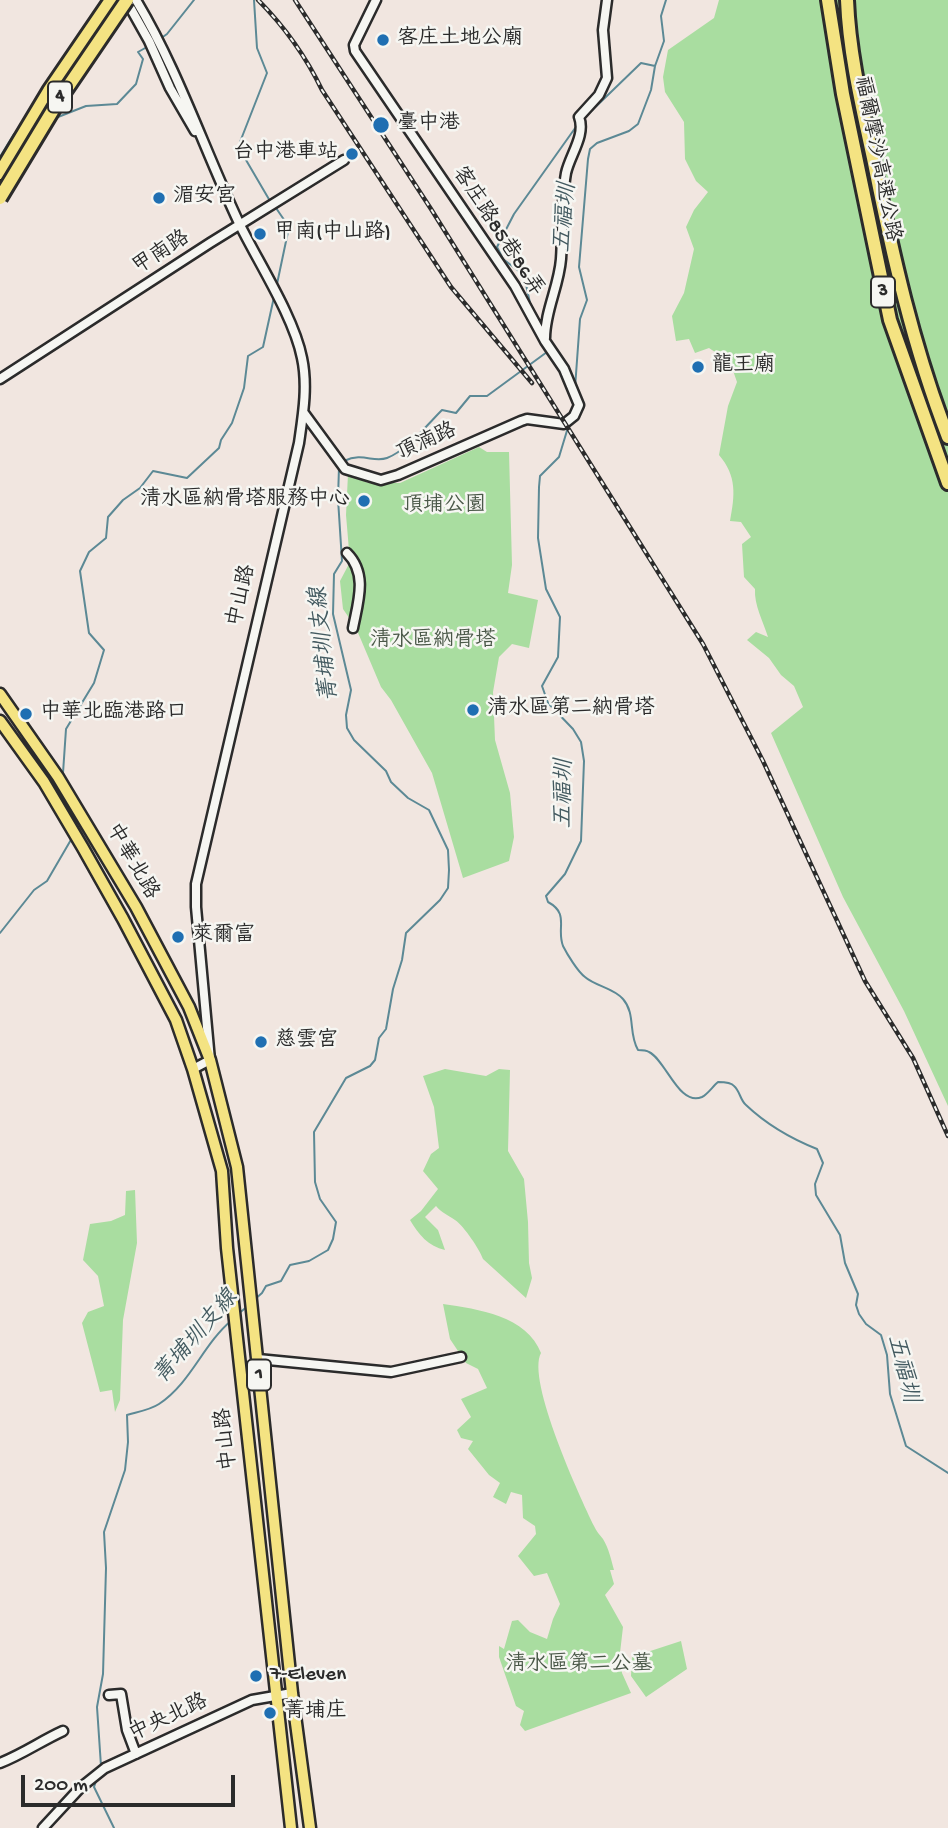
<!DOCTYPE html>
<meta charset="utf-8">
<style>
body{margin:0}
#map{position:relative;width:948px;height:1828px;overflow:hidden;background:#f1e6e0;font-family:"Gochi Hand",sans-serif}
canvas{display:block}
.scale{position:absolute;left:21px;top:1775px;width:214px;height:32px;box-sizing:border-box;border:4px solid #2b2b2b;border-top:0;padding-left:9px;font-size:21px;line-height:24px;white-space:nowrap;color:#2b2b2b;-webkit-text-stroke:5px #f6f6f2;paint-order:stroke}
</style>
<div id="map">
<canvas width="948" height="1828"></canvas>
<div class="scale">200 m</div>
</div>
<script>
const ctx = document.querySelector('canvas').getContext('2d');
ctx.lineJoin = 'round';
function fill(path, color) {
  ctx.fillStyle = color;
  ctx.fill(path, 'evenodd');
}
function strokePath(path, color, width, dash) {
  ctx.strokeStyle = color;
  ctx.lineWidth = width;
  ctx.lineCap = dash ? 'butt' : 'round';
  ctx.setLineDash(dash || []);
  ctx.stroke(path);
}
function label(font, color, halo, rows, align = 'center') {
  ctx.font = font + ' "Gochi Hand","LXGW WenKai TC",sans-serif';
  ctx.lineWidth = 5;
  ctx.setLineDash([]);
  ctx.textBaseline = 'middle';
  ctx.strokeStyle = halo;
  ctx.fillStyle = color;
  for (const [text, x, y, turn = 0] of rows) {
    ctx.save();
    ctx.translate(x, y);
    ctx.rotate((+turn || 0) * Math.PI / 180);
    ctx.textAlign = isNaN(turn) ? turn : align;
    if (halo) ctx.strokeText(text, 0, 0);
    ctx.fillText(text, 0, 0);
    ctx.restore();
  }
}
fill(new Path2D(`
 M719,0H948V1106L904,1011L843,897L771,733L803,707L794,686L781,675L769,658L747,640L756,632L768,637C763,621 754,605 755,589L744,577L742,544L751,537L741,522L730,521C735,495 737,476 719,455L728,406L737,382L730,362L709,348L695,353L689,339L676,341L672,316L684,293L694,249L686,227L694,210L708,192L696,181L685,159L684,122L665,92L663,77L668,50L714,18Z
 M479,447L487,452H509L512,565L508,593L538,600L529,648L512,644L499,657L493,692L495,740L510,793L514,837L509,861L463,878L432,773L391,700L381,687L356,628L343,609L340,581L350,562L346,515L348,474L368,483H400Z
 M445,1069L486,1076L499,1069L510,1070L508,1151L524,1179L528,1222L529,1263L532,1278L526,1298L483,1259C480,1250 464,1226 455,1220C448,1215 442,1213 436,1206L425,1217L438,1230L445,1250C428,1246 419,1235 410,1220L421,1211L438,1189L423,1171L431,1154L439,1148L434,1107L423,1076Z
 M135,1190L137,1243L123,1320L120,1400L115,1412L112,1390L100,1392L82,1323L88,1312L104,1306L98,1276L83,1260L90,1224L111,1221L125,1215L126,1191Z
 M443,1304C478,1309 527,1316 541,1353C526,1380 580,1497 594,1526C596,1531 600,1535 603,1539C609,1549 611,1559 614,1570H610L614,1584L605,1595L623,1627L620,1653L622,1673L631,1693L525,1731L520,1725L524,1711L516,1706L499,1657V1646L504,1649L512,1621L518,1620L530,1632L547,1639L553,1619L560,1604L547,1573L534,1576L518,1556L536,1534L535,1526L523,1518L522,1495L511,1492L506,1504L493,1497L500,1483L489,1475L468,1449L473,1441L461,1438L457,1430L471,1417L461,1399L487,1388L478,1369L466,1363L450,1339Z
 M681,1641L687,1669L646,1697L631,1676L632,1657Z`), '#a9dda0');
strokePath(new Path2D(`
 M254,0L257,48L267,73L240,142L246,160L270,201
 M160,39L167,34L194,0
 M53,119L86,106L117,104L136,84L143,59L138,52L147,47
 M582,120L641,63L655,66
 M0,157L14,134L19,132
 M276,208L289,227L277,284
 M542,327L530,303L524,275L503,259L497,247L514,214L578,124
 M575,388L580,319L587,300L579,267L588,159L590,149L597,143L629,131L638,124L651,90L655,66L664,41L661,16L666,0
 M569,424L559,457L540,476L539,487L538,538L546,589L560,617L558,657L542,686L548,703L573,729L581,742L584,761L581,841L565,874L546,896L548,902C570,914 556,928 563,946C567,954 578,972 585,977C595,986 614,988 623,999C636,1014 628,1033 638,1050C642,1050 646,1050 649,1052C666,1060 679,1107 702,1097C708,1094 713,1086 718,1082C723,1082 731,1082 734,1086C740,1091 740,1100 746,1105C766,1124 792,1139 817,1149L823,1163L815,1184L816,1195L840,1235L845,1263L858,1294L856,1305L859,1314L866,1324L881,1335L887,1355L890,1394L906,1446L948,1473
 M344,461C363,452 373,463 387,458C406,451 428,424 442,410L456,413L470,396H487L547,352
 M65,780L63,773L66,729L94,683L104,650L89,633L80,571L89,552L106,538L108,517L123,500L140,488L153,471L187,478L219,448L221,440L232,423L244,388L248,356L263,347L274,297
 M0,933L34,890L47,881L72,838
 M254,1300L262,1293L266,1286L281,1281L290,1265L309,1261L328,1250L333,1239L336,1222L320,1199L315,1182L314,1132L346,1078L370,1066L375,1060L379,1038L386,1029L393,989L402,960L406,933L440,900L448,888L449,870L448,850L429,810L408,798L391,782L386,771L354,740L347,728L346,715L351,690L333,614L334,574L342,561L338,499L339,467
 M238,1314L248,1306
 M101,1766L97,1707L103,1674L106,1568L104,1532L125,1470L128,1442L127,1415C137,1412 150,1410 159,1404C191,1383 203,1344 232,1320
 M96,1781L94,1787L114,1828`), '#5c8995', 2);
const minor = new Path2D(`
 M126,0L149,41L170,88L195,131
 M136,0C178,70 204,149 239,223C258,262 294,317 302,358C308,386 303,415 299,443L196,884V907L210,1060L193,1069
 M545,338C545,311 559,286 561,259C563,230 561,202 566,173C570,155 586,135 579,117L599,95L607,78L603,30L607,0
 M0,379L210,243L344,160
 M304,413L345,469L381,480L398,475L521,421L527,419L564,424L574,416L579,405L564,369L545,341L515,286L355,51L354,45L376,0
 M347,553C368,574 358,602 353,628
 M258,1359L391,1372L461,1357
 M109,1695L121,1694L127,1730L136,1754
 M0,1763C23,1754 41,1741 63,1731
 M43,1828L80,1788L105,1768L252,1700L292,1693`);
const major = new Path2D(`
 M0,694L58,777L136,907L189,1007L210,1060L237,1167L292,1693L310,1828
 M0,721L44,782L83,848L123,919L176,1020L193,1069L222,1171L227,1248L291,1828`);
const highway = new Path2D(`
 M828,0L843,94L890,320L948,483
 M847,0C849,53 862,107 873,158C892,253 913,347 948,437
 M0,173L49,91L111,0`);
strokePath(minor, '#2b2b2b', 13);
strokePath(major, '#2b2b2b', 15);
strokePath(highway, '#2b2b2b', 18);
strokePath(minor, '#f6f6f2', 8);
strokePath(major, '#f4e382', 10);
strokePath(highway, '#f4e382', 12);
const rail = new Path2D(`
 M258,0C284,26 306,57 322,90L451,287L532,383
 M295,0L431,209L703,644L763,761L865,981L913,1058L948,1136`);
strokePath(rail, '#2b2b2b', 4.5);
strokePath(rail, '#f6f6f2', 2, [5]);
const highwayBridge = new Path2D(`
 M0,198L59,100L127,0`);
strokePath(highwayBridge, '#2b2b2b', 18, []);
strokePath(highwayBridge, '#f4e382', 12);
for (const [x, y, r, color] of [
 [383,40,7,"#1f6fb2"],
 [381,125,9,"#1f6fb2"],
 [352,154,7,"#1f6fb2"],
 [159,198,7,"#1f6fb2"],
 [260,234,7,"#1f6fb2"],
 [698,367,7,"#1f6fb2"],
 [364,501,7,"#1f6fb2"],
 [473,710,7,"#1f6fb2"],
 [26,714,7,"#1f6fb2"],
 [178,937,7,"#1f6fb2"],
 [261,1042,7,"#1f6fb2"],
 [256,1676,7,"#1f6fb2"],
 [270,1713,7,"#1f6fb2"]
]) {
  const dot = new Path2D();
  dot.arc(x, y, r, 0, 2 * Math.PI);
  ctx.fillStyle = color;
  ctx.fill(dot);
  strokePath(dot, '#f6f6f2', 2.5);
}
for (const [x, y, w] of [
 [60,97,24],
 [883,292,24],
 [259,1375,24]
]) {
  const box = new Path2D();
  box.roundRect(x - w / 2, y - 15.5, w, 31, 5);
  ctx.fillStyle = '#f6f6f2';
  ctx.fill(box);
  strokePath(box, '#2b2b2b', 2);
}
label('bold 19px', '#2b2b2b', null, [
 ["4",60,97],
 ["3",883,292],
 ["1",259,1375]
]);
label('21px', '#2b2b2b', '#f6f6f2', [
 ["客庄土地公廟",397,40],
 ["臺中港",397,125],
 ["台中港車站",338,154,"right"],
 ["湄安宮",173,198],
 ["甲南(中山路)",274,234],
 ["龍王廟",712,367],
 ["清水區納骨塔服務中心",350,501,"right"],
 ["清水區第二納骨塔",487,710],
 ["中華北臨港路口",40,714],
 ["萊爾富",192,937],
 ["慈雲宮",275,1042],
 ["7-Eleven",270,1676],
 ["菁埔庄",284,1713]
], 'left');
label('21px', '#2b2b2b', '#f6f6f2', [
 ["福爾摩沙高速公路",876,159,79],
 ["客庄路85巷86弄",497,232,57],
 ["甲南路",162,254,-33],
 ["頂湳路",427,443,-24],
 ["中山路",243,596,-77],
 ["中華北路",131,862,60],
 ["中山路",228,1439,-96],
 ["中央北路",169,1719,-25]
]);
label('21px', '#4a5848', '#f6f6f2', [
 ["頂埔公園",444,507],
 ["清水區納骨塔",433,642],
 ["清水區第二公墓",579,1666]
]);
label('italic 23px', '#435a60', '#f6f6f2', [
 ["五福圳",567,218,-85],
 ["菁埔圳支線",326,644,-96],
 ["五福圳",566,794,-89],
 ["菁埔圳支線",197,1338,-49],
 ["五福圳",901,1369,76]
]);
</script>
